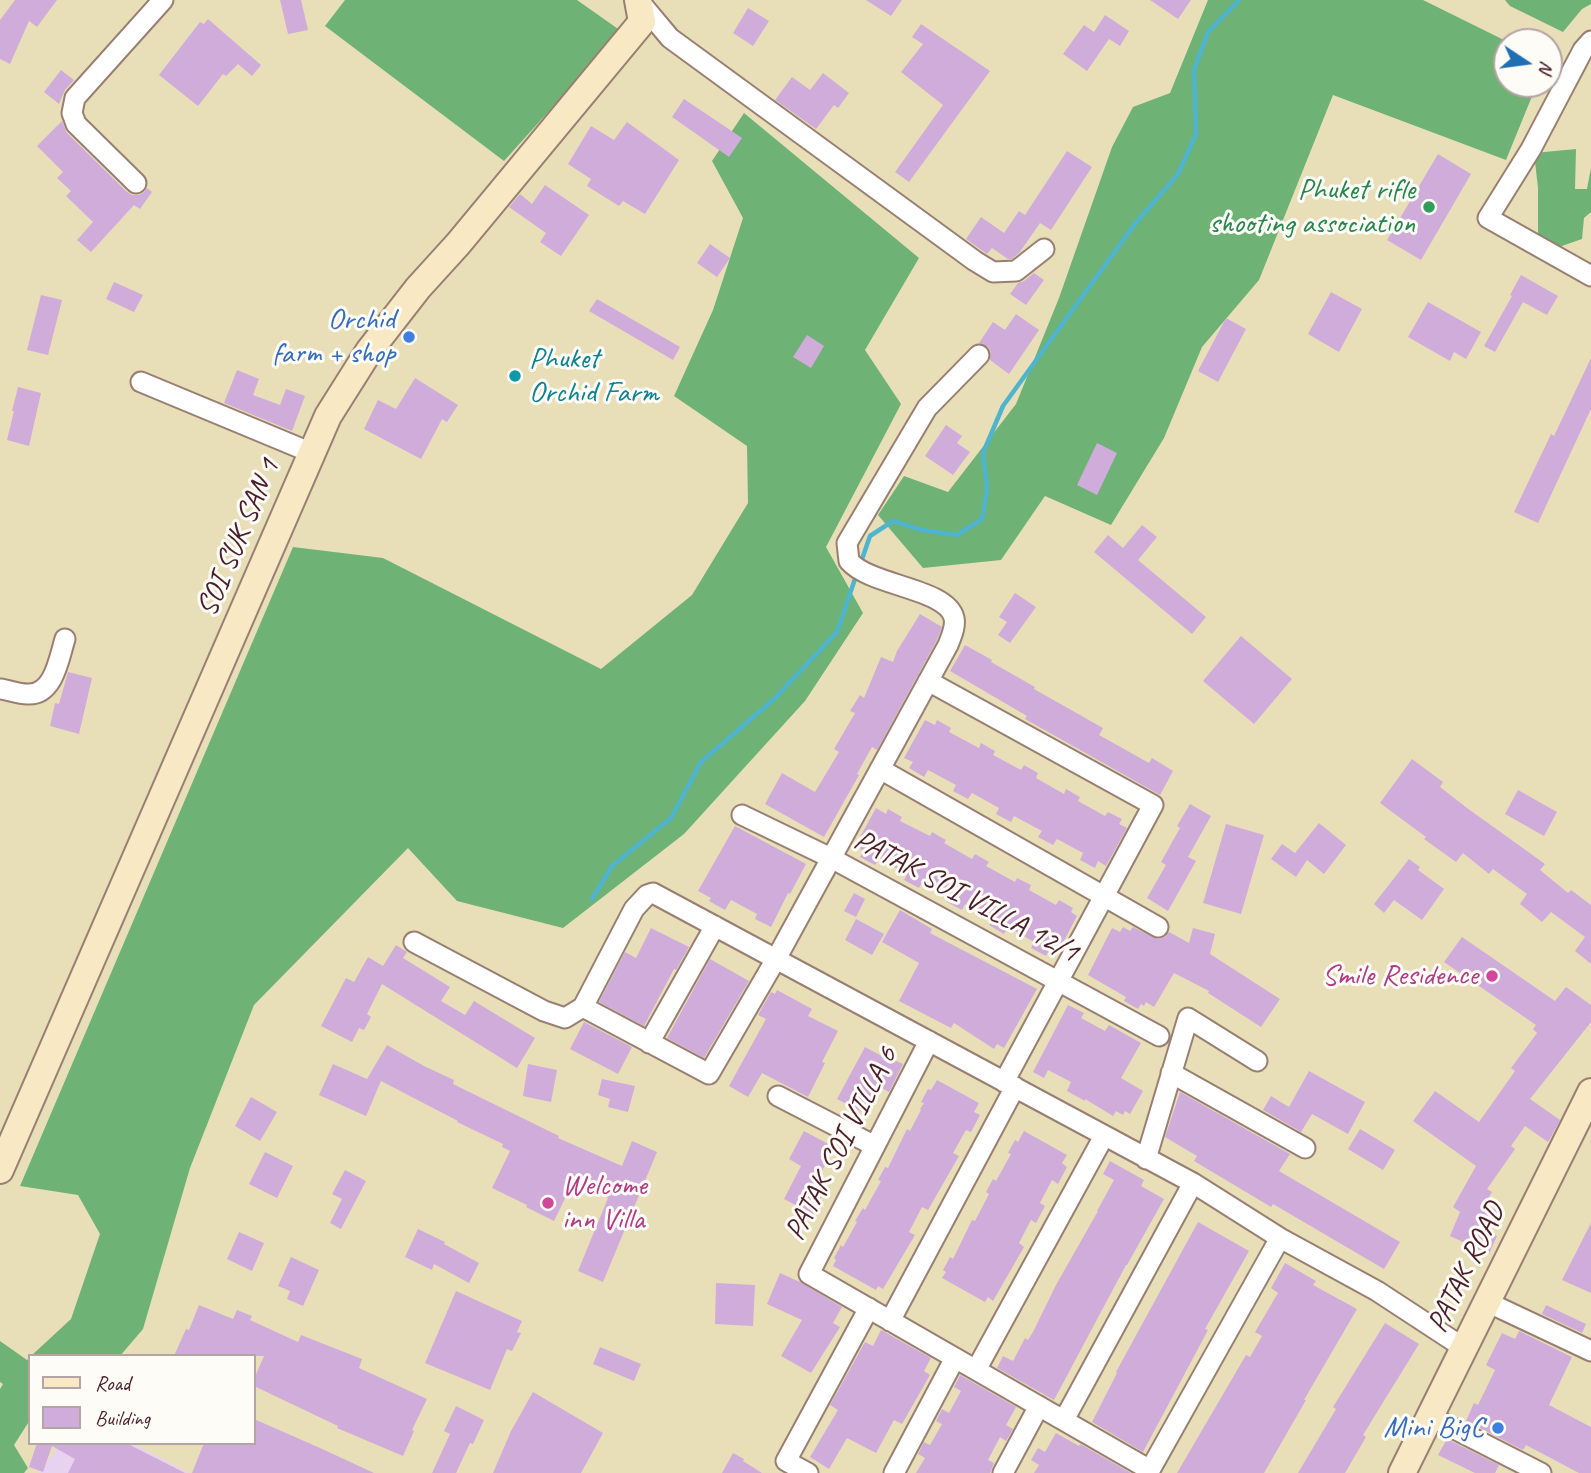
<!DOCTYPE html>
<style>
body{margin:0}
#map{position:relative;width:1591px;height:1473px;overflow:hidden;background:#e8dfb9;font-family:Caveat,sans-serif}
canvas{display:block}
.legend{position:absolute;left:28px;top:1354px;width:228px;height:91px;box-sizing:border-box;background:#fdfcf7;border:2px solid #b5a4a5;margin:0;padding:9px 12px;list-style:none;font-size:21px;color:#4a1f2b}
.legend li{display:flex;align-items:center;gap:14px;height:35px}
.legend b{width:35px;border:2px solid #b5a4a5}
.north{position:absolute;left:1493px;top:28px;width:70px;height:70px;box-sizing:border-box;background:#fdfcf7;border:2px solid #b5a4a5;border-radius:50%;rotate:103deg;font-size:19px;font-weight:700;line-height:28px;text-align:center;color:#4a1f2b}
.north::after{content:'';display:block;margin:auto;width:24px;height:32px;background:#1f6fb2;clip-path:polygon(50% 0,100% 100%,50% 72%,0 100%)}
</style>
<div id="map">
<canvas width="1591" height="1473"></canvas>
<ul class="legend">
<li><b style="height:9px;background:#f8e8c3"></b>Road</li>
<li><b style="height:19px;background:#d0acdb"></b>Building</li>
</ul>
<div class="north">N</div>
</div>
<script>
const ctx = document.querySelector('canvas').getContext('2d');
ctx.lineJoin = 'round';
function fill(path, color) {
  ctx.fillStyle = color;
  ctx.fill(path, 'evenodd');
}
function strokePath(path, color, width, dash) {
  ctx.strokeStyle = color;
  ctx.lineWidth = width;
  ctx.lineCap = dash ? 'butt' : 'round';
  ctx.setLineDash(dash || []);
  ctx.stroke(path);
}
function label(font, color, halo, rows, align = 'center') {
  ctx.font = font + ' Caveat,sans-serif';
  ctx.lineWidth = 6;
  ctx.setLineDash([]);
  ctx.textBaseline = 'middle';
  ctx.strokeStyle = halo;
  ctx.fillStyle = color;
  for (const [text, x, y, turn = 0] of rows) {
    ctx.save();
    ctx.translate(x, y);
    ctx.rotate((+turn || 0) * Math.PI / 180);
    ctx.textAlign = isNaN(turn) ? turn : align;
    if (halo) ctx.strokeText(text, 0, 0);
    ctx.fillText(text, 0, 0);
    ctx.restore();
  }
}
fill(new Path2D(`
 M61,1443H131L189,1473H39Z`), '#e7d2ef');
fill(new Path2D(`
 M345,0H577L621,31L504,161L325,26Z
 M1208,0H1423L1508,42L1507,84H1537L1506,160L1333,95L1259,280L1202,347L1164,438L1111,525L1045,496L1001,560L923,568L878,515L904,476L948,492L1016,404L1059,298L1112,147L1133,107L1170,93Z
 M1505,0H1591V4L1582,9L1563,32L1510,6Z
 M744,113L919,258L865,350L901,404L826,547L863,613L805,701L684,834L563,928L457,901L408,848L254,1005L190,1168L143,1329L120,1356H31L71,1319L100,1234L78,1195L20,1186L293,547L383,558L601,669L692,595L748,503L747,446L674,396L713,310L743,218L712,161Z
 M1576,149L1575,189H1587L1591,168V212L1584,218L1582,239L1559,247L1538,237V188L1534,153Z
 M0,1341L27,1360L30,1357V1420L14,1445L28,1468L24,1473H0V1389L3,1384L0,1382Z`), '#6fb275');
strokePath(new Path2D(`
 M860,565L870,536L893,521L922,530L957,535L982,519L987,489L983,453L1003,406L1134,225L1178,174L1196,134L1194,70L1208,32L1239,0
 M592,899L612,866L671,818L701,762L774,699L837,632L857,573`), '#4fb4ce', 4.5);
fill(new Path2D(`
 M15,0H57L37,27L29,21L10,64L0,59V20Z
 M280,0H301L308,30L288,34Z
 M866,0H902L891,16Z
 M1150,0H1191L1178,19Z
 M748,8L769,21L753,46L733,33Z
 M1105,15L1129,31L1120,46L1109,39L1087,71L1063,54L1084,25L1094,32Z
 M208,19L261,65L252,76L238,64L226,76L223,74L198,106L159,75L200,22L204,24Z
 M921,24L990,71L909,182L895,172L943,105L901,72L923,44L912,37Z
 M61,70L74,80L65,90L59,104L44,92Z
 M823,73L849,93L838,108L834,105L816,129L775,100L792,77L810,90Z
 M684,99L742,138L729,157L672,117Z
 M62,121L67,133L127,192L132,195H139L144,192L147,188L152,192L140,209L134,205L91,252L77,240L93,222L66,196L71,191L57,178L63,172L37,146Z
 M627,122L679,160L645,214L623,201L619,206L587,186L591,179L568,164L591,126L614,140Z
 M1067,151L1092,167L1051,230L1040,223L1020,252L1012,259H1008L992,248L987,254L966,239L981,217L1004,233L1019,211L1025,215Z
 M1438,154L1471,174L1421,260L1387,240Z
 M545,185L589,215L561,256L540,242L546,233L509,207L520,194L532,204Z
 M710,244L730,258L717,277L697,263Z
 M1034,273L1044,280L1026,305L1010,294L1018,283L1024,281Z
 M1521,275L1558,296L1547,315L1523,302L1495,352L1484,346L1512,296L1510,295Z
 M114,282L143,295L134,312L106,299Z
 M1331,292L1362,309L1339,352L1308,334Z
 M41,295L62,300L48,355L27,350Z
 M597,299L680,347L673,360L589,311Z
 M1428,302L1481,332L1466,359L1454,352L1450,361L1408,337Z
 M1016,314L1039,330L1009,374L990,360L991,352L988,347L979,343L993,322L1005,330Z
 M1226,318L1246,329L1218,382L1198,371Z
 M807,335L824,346L811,368L793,357Z
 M1591,358V409L1538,523L1514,512L1551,434L1554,436Z
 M237,370L259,379L253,395L280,405L286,389L305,396L292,431L224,403Z
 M415,378L458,405L447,422L442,419L421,459L364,429L378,400L396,409Z
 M18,387L41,393L29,446L7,440L14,411H12Z
 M946,425L962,436L957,443L970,452L953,475L925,456Z
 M1097,443L1117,453L1097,495L1077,485Z
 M1142,525L1157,537L1138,560L1206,617L1192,634L1094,552L1108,535L1123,548Z
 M1015,593L1036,607L1010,643L998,635L1007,622L999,617Z
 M920,614L942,627L937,640L877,750L872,747L857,774L859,775L824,837L765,804L782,773L815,792L839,752L834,749L855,713L850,711L860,695L864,698L881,657L893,662L897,651Z
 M1241,636L1292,679L1254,724L1203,681Z
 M965,645L992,660L991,662L1035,687L1034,689L1103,728L1099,735L1149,763L1152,758L1173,771L1160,795L1025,719L1027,716L950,671Z
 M68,672L92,678L79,734L50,726L55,703L59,704Z
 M925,720L935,725L937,720L951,728L949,732L979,748L981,743L995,751L993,755L1021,770L1024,765L1038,773L1036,778L1064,794L1066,789L1080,797L1078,801L1105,816L1108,812L1122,819L1119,824L1127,828L1106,866L1098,861L1095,868L1080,860L1083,853L1057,839L1053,845L1038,837L1042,831L1014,816L1011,822L996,814L999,808L972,793L968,799L953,791L956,785L928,770L924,777L909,768L913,762L904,758Z
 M1412,759L1443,782L1440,787L1467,808L1545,864L1540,870L1568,893L1571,890L1591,905V964L1575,951L1585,937L1551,912L1542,922L1520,904L1527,894L1493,869L1489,874L1463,853L1456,862L1424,839L1426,837L1380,803Z
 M1518,790L1557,812L1544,836L1505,814Z
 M1190,804L1211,816L1188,857L1196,861L1168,911L1147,898L1166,865L1161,862L1180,828L1177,826Z
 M876,808L886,814L888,809L902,817L900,821L930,836L932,832L946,840L944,843L972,859L975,854L989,862L986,866L1015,882L1017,878L1031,885L1029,890L1056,905L1059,900L1073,908L1071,912L1077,916L1057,954L1049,950L1046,956L1031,948L1034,942L1008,927L1004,934L989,925L993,919L965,904L962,910L947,902L950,896L923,881L919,888L904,880L907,874L879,859L875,865L860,857L864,851L855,846Z
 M1319,823L1346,845L1324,874L1307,860L1296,877L1271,859L1282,844L1295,853Z
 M1226,824L1264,835L1241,914L1203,903Z
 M735,826L806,864L790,894L788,893L771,927L755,919L757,914L731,900L725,910L709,901L711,898L698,891Z
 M1409,859L1420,867L1418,870L1444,889L1422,920L1394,900L1384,913L1374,904Z
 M854,893L865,899L856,917L844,911Z
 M900,910L932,929L930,933L1037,989L1004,1048L997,1044L994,1049L954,1023L951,1028L899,1001L919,963L882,942Z
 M856,919L884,934L872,955L845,940Z
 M1123,927L1130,931L1133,927L1157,939L1165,937L1169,932L1189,943L1193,928L1215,934L1210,954L1280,999L1261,1027L1208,993L1209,991L1174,973L1154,1007L1146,1002L1144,1006L1141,1004L1138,1009L1124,1001L1126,997L1088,975L1112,928L1120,932Z
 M651,928L689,947L676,970L674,969L644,1026L599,1002L625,952L636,958Z
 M1462,937L1555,1001L1566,987L1591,1005V1022L1530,1099L1560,1120L1551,1137L1548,1142L1525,1126L1511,1146L1515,1149L1487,1189L1492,1192L1485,1204L1498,1211L1487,1232L1497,1236L1489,1254L1450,1236L1460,1212L1453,1207L1476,1166L1413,1121L1435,1091L1479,1122L1515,1071L1511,1068L1537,1033L1533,1029L1536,1025L1444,962Z
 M396,945L407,952L403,958L450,987L441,1001L465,1015L474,1001L535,1038L517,1068L382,984L367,1014L371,1017L364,1030L359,1028L352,1042L321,1026L346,978L354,982L368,957L383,966Z
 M710,959L749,981L704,1058L667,1038Z
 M777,990L812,1009L808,1016L838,1031L822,1062L825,1063L808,1097L762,1073L748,1097L729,1086L766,1019L758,1015L771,992L775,994Z
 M1068,1005L1084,1013L1081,1018L1105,1031L1109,1025L1141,1043L1121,1078L1143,1091L1130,1114L1125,1111L1123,1115L1116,1111L1113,1116L1085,1099V1101L1067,1091L1071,1082L1048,1070L1044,1078L1033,1072Z
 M584,1022L632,1047L618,1074L570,1049Z
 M387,1045L424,1066L454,1080L453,1084L559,1136L558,1138L622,1166L632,1141L657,1152L603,1282L578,1271L608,1198L573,1182L554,1221L526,1207L527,1205L492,1188L510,1151L502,1147L503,1144L457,1122L458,1121L381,1081L366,1116L319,1095L333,1064L367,1079Z
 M865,1047L893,1062L894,1060L903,1064L889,1092L878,1086L864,1113L837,1099Z
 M528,1064L557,1070L551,1102L523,1096Z
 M1309,1071L1365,1102L1348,1134L1312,1114L1301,1132L1263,1110L1271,1096L1289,1107Z
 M602,1079L635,1086L628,1112L608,1107L610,1099L598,1095Z
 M937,1080L979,1103L974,1112L980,1115L971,1132L966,1130L953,1153L959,1156L928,1210L922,1207L909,1232L915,1235L883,1289L878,1286L876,1290L833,1266L836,1260L834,1258L841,1245L843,1247L857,1222L855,1221L863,1208L865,1210L881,1181L878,1180L885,1167L888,1168L907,1129L910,1131L921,1110L920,1109L924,1103L921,1102L928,1089L931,1090Z
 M1180,1092L1290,1154L1279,1171L1400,1242L1384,1269L1273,1204L1271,1207L1194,1161L1197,1156L1165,1137Z
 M251,1097L277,1112L260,1141L235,1126Z
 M1360,1129L1395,1150L1383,1170L1348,1149Z
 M804,1131L834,1147L817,1181L827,1186L813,1214L784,1199L801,1166L789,1159Z
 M1024,1131L1067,1155L1062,1163L1067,1167L1058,1184L1052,1180L1040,1203L1045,1206L1036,1223L1031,1220L1019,1243L1024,1247L993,1301L988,1297L985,1302L942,1278L946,1272L943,1270L950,1257L953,1259L972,1220L975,1221L989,1194L986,1192L993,1179L996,1181L1011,1154L1008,1153L1015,1140L1018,1142Z
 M265,1152L293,1166L277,1198L249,1184Z
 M1110,1161L1144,1180L1141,1186L1164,1199L1127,1265H1126L1054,1400L997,1368L1003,1356L1013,1361L1025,1338L1028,1340L1033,1332L1056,1285L1098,1211H1097L1114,1180L1103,1174Z
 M345,1170L366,1181L341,1229L330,1223L342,1199L332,1194Z
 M1198,1222L1249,1251L1205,1329L1208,1330L1143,1452L1092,1422L1117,1373L1116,1372Z
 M1591,1223V1293L1562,1280Z
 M418,1229L445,1242L444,1244L479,1263L469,1283L434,1264L432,1270L405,1257Z
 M239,1232L264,1243L252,1271L227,1259Z
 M291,1257L319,1270L303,1306L287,1299L290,1291L278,1286Z
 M1285,1263L1316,1281L1313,1285L1357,1309L1304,1400H1306L1264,1473H1177L1246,1355L1250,1357L1262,1336L1255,1332L1278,1293L1271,1288Z
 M780,1273L800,1282L842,1307L833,1323L840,1327L811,1373L781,1356L802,1320L767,1304Z
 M716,1283L755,1285L753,1326L715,1324Z
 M456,1291L522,1321L517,1332L521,1333L512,1351L507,1349L490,1390L425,1363Z
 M199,1305L233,1319L237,1310L252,1316L250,1320L298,1342L301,1335L362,1359L359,1368L427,1399L412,1430L414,1431L403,1456L337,1428L338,1426L254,1386V1379L264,1356H174L186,1329L189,1330Z
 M1546,1305L1586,1324L1582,1333L1542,1314Z
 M1385,1323L1419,1344L1363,1435L1366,1437L1345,1473H1298L1336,1409L1333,1407Z
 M881,1330L931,1358L924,1371L930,1375L902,1424L894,1420L876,1453L847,1438L829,1469L810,1457L838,1410L830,1405L865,1342L873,1346Z
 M1519,1331L1572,1357L1549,1405L1591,1427V1473H1579L1526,1445L1523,1450L1466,1421L1474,1403L1478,1405L1495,1370L1486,1365L1502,1333L1515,1339Z
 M600,1347L641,1364L634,1381L593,1364Z
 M960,1375L1016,1407L1006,1425L1013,1429L1006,1441L1000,1437L988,1460L994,1463L990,1473H916L925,1458L918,1454L924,1442L930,1445L942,1424L936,1421L942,1409L949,1413L961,1391L954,1387Z
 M533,1392L603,1433L581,1473H493L511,1431Z
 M456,1406L484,1420L473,1444L470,1443L456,1473H432L450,1434L444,1431Z
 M254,1419L320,1448L374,1473H192L204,1443H254Z
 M1056,1433L1079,1446L1080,1444L1131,1473H1034L1039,1465L1031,1460L1038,1448L1045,1452Z
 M1447,1439L1499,1465L1495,1473H1475L1438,1455Z
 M37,1443H126L185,1473H68L75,1459L52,1446L43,1472L29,1467Z
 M733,1453L744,1459L743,1461L762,1473H722Z`), '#d0acdb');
const street = new Path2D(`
 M639,1L670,38L975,261L993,272L1016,271L1044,249
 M1591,41L1583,50L1531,149L1488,218L1591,276
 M136,183L76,124L72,113L75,98L163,0
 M141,382L312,453
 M928,681L1153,805L1004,1082
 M0,689C9,690 18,694 27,694C54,696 59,658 65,639
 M880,769L1158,927
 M742,815L831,858L1159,1036
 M414,942L544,1011L565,1018L583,1007L709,1074L776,959L948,645C951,637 956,627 954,618C947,588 870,586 849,561L847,543L927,408L979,355
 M583,1007L634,909L647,895L653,893L1193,1183L1280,1238L1377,1291L1464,1348
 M929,1041L809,1274L1150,1470L1280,1238
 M649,1043L715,926
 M1171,1073L1305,1148
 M778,1096L875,1146
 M1146,1159L1188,1018L1257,1061
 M1487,1302L1591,1351
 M890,1321L1015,1087
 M976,1370L1104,1136
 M1431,1417L1541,1473
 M1064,1420L1193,1183
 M808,1473L786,1461L869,1308
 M894,1473L955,1358
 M1003,1473L1039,1406`);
const secondary = new Path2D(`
 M0,1170L328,416L369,351L418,288L458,244L642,22L638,0
 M1402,1473L1591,1092`);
strokePath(street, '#997f72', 23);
strokePath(secondary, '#997f72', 30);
strokePath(street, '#fff', 19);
strokePath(secondary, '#f8e8c3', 26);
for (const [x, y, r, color] of [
 [1429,207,7,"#2e9e5b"],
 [409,337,7,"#3f7fe0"],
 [515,376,7,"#0f9aa8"],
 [1492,976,7,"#d1479c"],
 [548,1203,7,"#d1479c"],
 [1498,1428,7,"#3f7fe0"]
]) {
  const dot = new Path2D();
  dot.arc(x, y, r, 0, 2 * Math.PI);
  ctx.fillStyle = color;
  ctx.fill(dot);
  strokePath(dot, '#fdfcf7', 2.5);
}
label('30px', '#27864d', '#fdfcf7', [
 ["Phuket rifle",1415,190],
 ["shooting association",1415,224]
], 'right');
label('30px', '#366cbe', '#fdfcf7', [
 ["Orchid",395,320],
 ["farm + shop",395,354],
 ["Mini BigC",1484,1428]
], 'right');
label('30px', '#0d838f', '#fdfcf7', [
 ["Phuket",529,359],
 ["Orchid Farm",529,393]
], 'left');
label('30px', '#4a1f2b', '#fdfcf7', [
 ["SOI SUK SAN 1",239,538,-67],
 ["PATAK SOI VILLA 12/1",966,897,28],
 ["PATAK SOI VILLA 6",842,1144,-63],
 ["PATAK ROAD",1467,1268,-64]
]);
label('30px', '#b23c85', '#fdfcf7', [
 ["Smile Residence",1478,976],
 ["Welcome",562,1186,"left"],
 ["inn Villa",562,1220,"left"]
], 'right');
</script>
